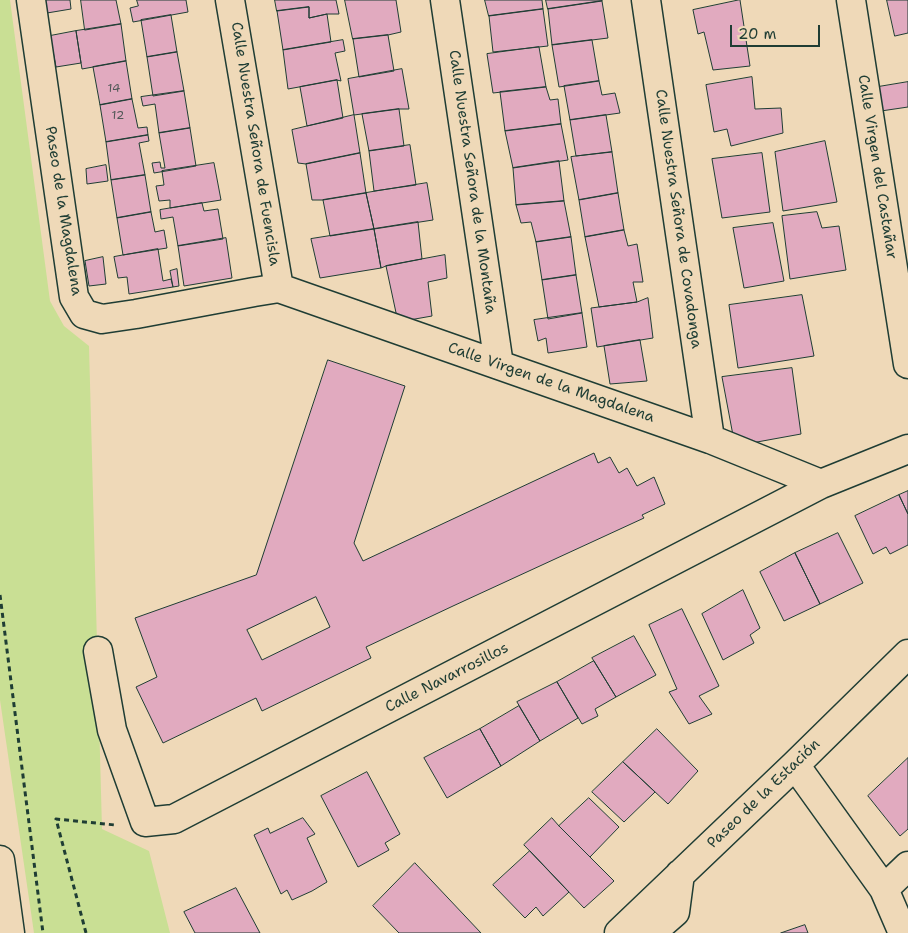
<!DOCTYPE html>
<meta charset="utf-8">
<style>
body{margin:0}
#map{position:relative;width:908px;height:933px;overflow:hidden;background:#efd9b8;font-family:"Shantell Sans",sans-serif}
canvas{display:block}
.scale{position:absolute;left:730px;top:25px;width:90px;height:22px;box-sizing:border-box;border:2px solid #1f3d34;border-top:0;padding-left:6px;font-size:15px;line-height:18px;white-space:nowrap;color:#1f3d34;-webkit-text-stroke:4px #efd9b8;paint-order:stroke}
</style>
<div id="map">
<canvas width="908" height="933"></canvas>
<div class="scale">20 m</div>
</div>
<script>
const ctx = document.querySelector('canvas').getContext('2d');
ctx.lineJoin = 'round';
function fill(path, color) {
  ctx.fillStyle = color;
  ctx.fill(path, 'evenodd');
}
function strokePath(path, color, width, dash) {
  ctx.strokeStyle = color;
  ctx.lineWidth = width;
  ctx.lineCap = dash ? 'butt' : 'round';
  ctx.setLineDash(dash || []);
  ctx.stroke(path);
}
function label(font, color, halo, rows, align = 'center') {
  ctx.font = font + ' "Shantell Sans",sans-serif';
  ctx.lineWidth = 4.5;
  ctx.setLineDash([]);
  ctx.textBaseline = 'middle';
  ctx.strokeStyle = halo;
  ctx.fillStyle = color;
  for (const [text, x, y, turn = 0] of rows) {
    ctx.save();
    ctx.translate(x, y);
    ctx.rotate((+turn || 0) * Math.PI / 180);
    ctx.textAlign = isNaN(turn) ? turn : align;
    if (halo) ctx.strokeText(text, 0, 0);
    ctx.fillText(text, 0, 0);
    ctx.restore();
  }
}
fill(new Path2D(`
 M0,0H10L50,301L64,326L89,346L102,829L149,851L170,933H34L0,700Z`), '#c9df94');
const building = new Path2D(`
 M45,0H70L71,9L47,13Z
 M81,0H116L121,24L85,30Z
 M137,0H186L188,12L133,22L130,8L138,6Z
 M275,0H336L339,14H327L309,18V7L277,11Z
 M345,0H396L401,32L388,35L353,39Z
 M485,0H542L543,9L489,16Z
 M546,0H602V1L548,9Z
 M740,0L750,66L713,70L704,32L698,34L693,10Z
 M887,0H908V33L895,36Z
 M602,1L608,38L552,45L548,9Z
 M309,7V18L327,14L331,42L283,50L277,11Z
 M543,9L548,46L493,52L489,16Z
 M171,15L177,52L147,57L141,20Z
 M121,24L126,61L82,69L76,31Z
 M76,31L81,63L56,67L50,36Z
 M388,35L394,71L359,77L353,39Z
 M343,40L345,51L335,53L341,81L337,80L288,89L283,50Z
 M592,40L599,81L559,87L552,45Z
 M539,47L546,87L493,93L487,54Z
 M177,52L184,91L153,96L147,57Z
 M126,61L132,99L100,105L93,67Z
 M402,69L409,109H399L354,115L348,79Z
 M752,77L755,109L781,108L783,133L731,146L727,129L714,132L706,85Z
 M337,80L343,118L307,126L300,87Z
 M599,81L602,95L615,93L620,113L570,120L564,86Z
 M908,82V107L881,111L878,87Z
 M546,87L550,100L558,99L561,124L505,131L500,92Z
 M184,91L190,128L159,133L155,104L143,106L141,97Z
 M132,99L138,128L147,127L148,135L106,142L100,105Z
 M399,109L404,146L369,151L362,114Z
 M354,115L360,153L306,164L298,163L292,130Z
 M606,115L612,152L576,156L570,120Z
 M561,124L568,160L513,168L505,131Z
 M190,128L196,166L154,173L152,163L160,162L161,168H165L159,133Z
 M148,135L149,141L139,143L145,175L111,180L106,142Z
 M825,141L837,202L783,211L775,152Z
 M410,145L416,185L374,191L369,151Z
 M612,152L618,193L579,200L571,157Z
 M360,153L366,193L323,200H312L306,164Z
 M762,153L770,212L722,218L712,159Z
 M559,161L564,201L516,205L513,168Z
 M214,163L221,200L170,208V200L159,201L156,186L164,185L162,171Z
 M106,165L108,181L87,184L86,169Z
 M145,175L151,212L117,218L111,180Z
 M427,183L433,220L374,229L366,193Z
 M366,193L374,229L330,236L323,200Z
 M618,193L624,230L585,237L579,200Z
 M564,201L571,237L536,242L531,222L521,223L516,205Z
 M202,203L204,211L218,209L223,239L178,246L173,217L161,219L160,210Z
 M151,212L155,232L164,230L167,248L123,255L117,218Z
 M817,212L822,228L839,226L846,270L790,279L782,216Z
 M418,222L422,259L386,266L381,268L374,229Z
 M773,223L784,281L744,288L733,228Z
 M374,229L381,268L320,278L311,239Z
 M624,230L628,246L637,244L643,282H633L637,302L599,307L585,237Z
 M571,237L576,275L542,280L536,242Z
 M226,238L232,278L184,286L178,246Z
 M158,249L163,281L171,279L173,287L129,294L127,277L118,278L114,257Z
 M445,255L447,278L428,282L432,316L398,322L386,266Z
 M103,257L106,284L89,286L85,261Z
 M177,269L179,286L173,287L170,271Z
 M576,275L582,313L548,319L542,280Z
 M802,295L814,356L738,368L729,305Z
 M648,298L653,338L597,347L591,308L637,302Z
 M582,313L587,347L548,353L546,338L538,341L534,320Z
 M640,340L647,381L610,384L604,346Z
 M328,360L405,386L354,543L363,561L594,453L598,463L610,457L619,473L627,468L637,486L654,477L665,504L642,515L644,518L453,606L366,647L371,658L262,711L256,698L163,743L136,687L157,677L135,618L256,575ZM316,597L330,627L262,660L247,630Z
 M792,368L801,434L735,446L722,377Z
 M908,491V514L899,495Z
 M899,495L908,514V545L890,554L886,547L873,554L855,516Z
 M838,533L863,583L820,604L795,553Z
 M795,553L820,604L784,621L760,572Z
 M743,590L760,628L750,635L754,643L723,660L702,614Z
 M682,609L719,686L699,696L712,714L689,724L669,692L677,689L649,625Z
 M634,636L656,675L616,697L592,658Z
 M594,661L616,697L595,709L598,716L582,724L557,682Z
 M557,682L578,718L540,741L517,702Z
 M519,706L540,741L501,766L480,729Z
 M480,729L501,766L447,798L424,758Z
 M657,729L698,771L668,804L623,762Z
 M908,758V829L900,836L868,796Z
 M623,762L655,792L624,822L592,792Z
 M367,772L400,834L385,843L389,850L358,867L321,796Z
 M589,798L619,827L590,857L559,826Z
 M303,818L315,834L307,838L327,882L312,891L292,900L287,890L281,894L254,835L268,828L270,833Z
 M552,818L559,826L614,881L584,908L524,845Z
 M530,851L569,892L543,916L536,907L525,918L493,885Z
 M415,863L481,933H399L373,906Z
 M236,888L260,933H195L184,912Z
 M805,925L808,933H781Z`);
fill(building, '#e1aabf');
strokePath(building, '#1f3d34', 1);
const minor = new Path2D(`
 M31,0L74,297L84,314L102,319L136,314L254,292L279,288L710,439L821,484
 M230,0L279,288
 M445,0L499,365
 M646,0L710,439
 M851,0L908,364
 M98,651L112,730L145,822L174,819L821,484L908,449
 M795,765L884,889L903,933
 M884,889L908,866
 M619,933L795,765L908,654
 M651,933L675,912L680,874`);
const major = new Path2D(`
 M0,860L10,933`);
strokePath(minor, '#1f3d34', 31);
strokePath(major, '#1f3d34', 31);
strokePath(new Path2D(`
 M0,595L43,933
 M86,933L56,819L115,825`), '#1f3d34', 3, [5, 4]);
strokePath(minor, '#efd9b8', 28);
strokePath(major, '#efd9b8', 28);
label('12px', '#505857', null, [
 ["14",114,89],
 ["12",118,116]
]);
label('15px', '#1f3d34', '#efd9b8', [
 ["Calle Nuestra Señora de Fuencisla",255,144,81],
 ["Calle Virgen del Castañar",877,167,81],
 ["Calle Nuestra Señora de la Montaña",472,182,82],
 ["Paseo de la Magdalena",63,211,81],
 ["Calle Nuestra Señora de Covadonga",678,219,82],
 ["Calle Virgen de la Magdalena",551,383,19],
 ["Calle Navarrosillos",447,678,-27],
 ["Paseo de la Estación",764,794,-44]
]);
</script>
